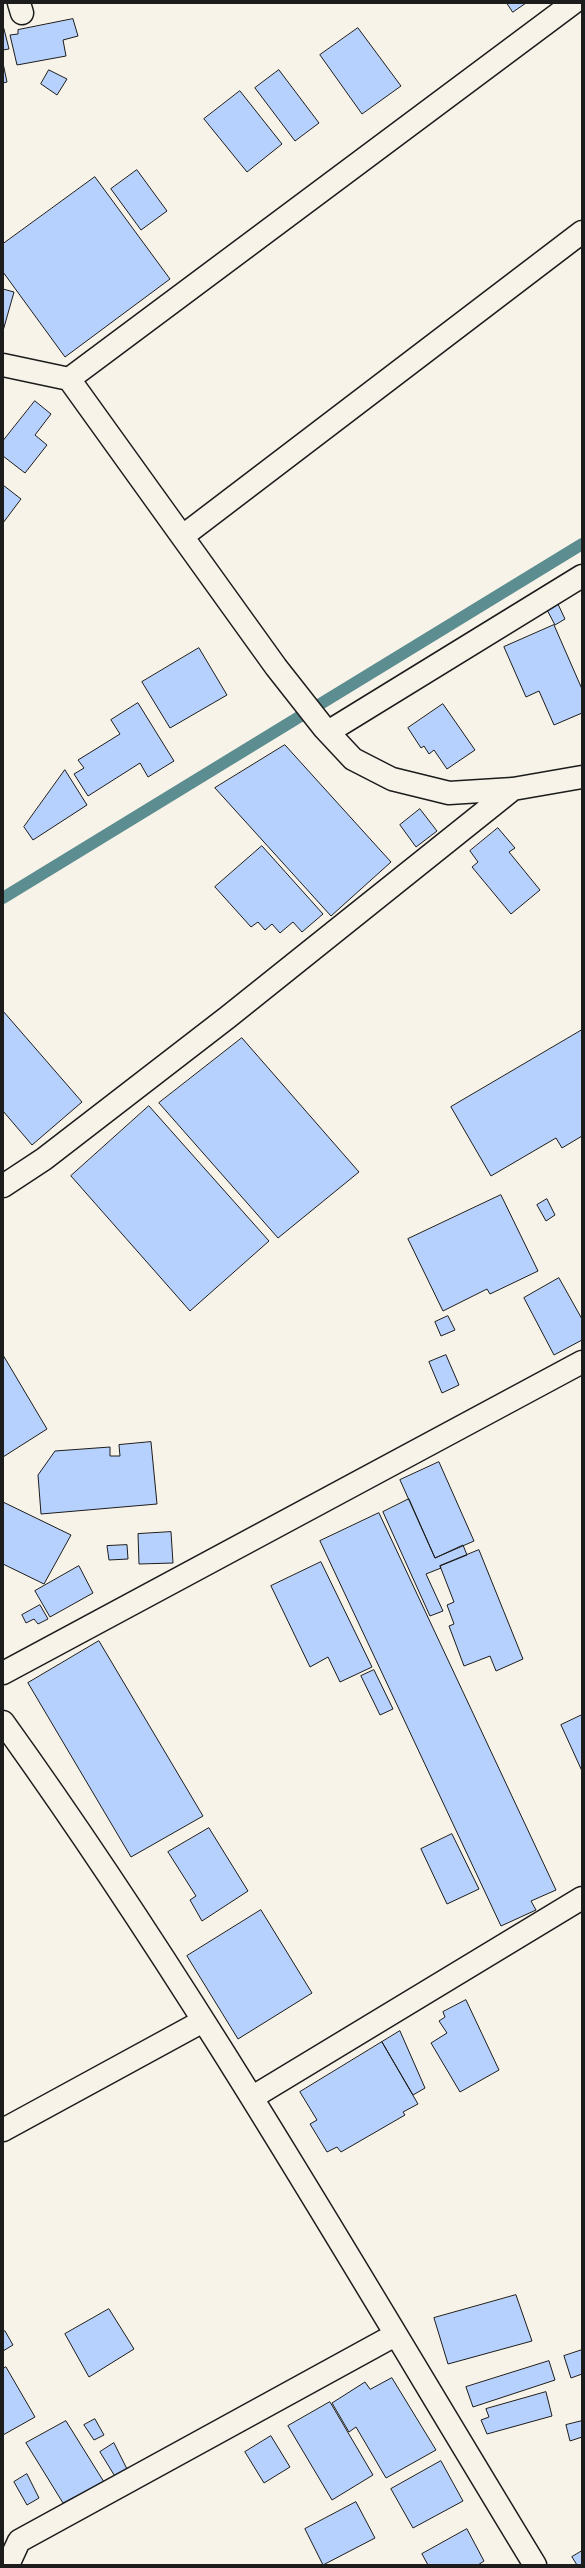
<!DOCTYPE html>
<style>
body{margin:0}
#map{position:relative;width:585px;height:2568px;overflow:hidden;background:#f7f3e8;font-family:Mali,sans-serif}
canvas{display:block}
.frame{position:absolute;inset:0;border:4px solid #1c1c1c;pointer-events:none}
</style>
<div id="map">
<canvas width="585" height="2568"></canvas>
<div class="frame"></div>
</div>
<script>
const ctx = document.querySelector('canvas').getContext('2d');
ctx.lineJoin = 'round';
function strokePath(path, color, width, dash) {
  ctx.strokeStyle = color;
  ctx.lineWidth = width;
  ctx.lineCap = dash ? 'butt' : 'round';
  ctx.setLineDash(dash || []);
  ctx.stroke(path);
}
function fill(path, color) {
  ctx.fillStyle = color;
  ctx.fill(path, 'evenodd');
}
strokePath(new Path2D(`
 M3,898L582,544`), '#5c8d90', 12);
const building = new Path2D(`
 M507,3H526L513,12Z
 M73,19L78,36L63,40L66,56L17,65L10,35L18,34V30Z
 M358,28L401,86L362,114L320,55Z
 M4,29L9,49L3,50V30Z
 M3,63L7,82L3,83Z
 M49,70L67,79L57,95L41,84Z
 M279,70L319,123L295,141L255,88Z
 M240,91L282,144L247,172L204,119Z
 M137,170L167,211L141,230L111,189Z
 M95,177L170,279L65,357L3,272V244Z
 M3,289L14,292L3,331Z
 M35,401L51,414L35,435L47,445L25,473L3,456V441Z
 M3,485L21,499L3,523Z
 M557,602L565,619L555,625L546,608Z
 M554,625L582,689V713L554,725L539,691L526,697L504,647Z
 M199,648L227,695L170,728L142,682Z
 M138,703L174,761L148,777L140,763L88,796L74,774L84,768L78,760L120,734L111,720Z
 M443,704L475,750L447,769L434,750L429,754L424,746L421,748L408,728Z
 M285,745L391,862L331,916L215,788Z
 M65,770L87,805L33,840L24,827Z
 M420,809L437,831L416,847L400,825Z
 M498,828L515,848L509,852L540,890L511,914L472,867L478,862L470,851Z
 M262,846L323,914L302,932L293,922L280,933L272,924L265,930L258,922L251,927L215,887Z
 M3,1011L82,1102L32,1145L3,1111Z
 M582,1030V1136L562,1148L556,1138L491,1176L451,1107Z
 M242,1038L359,1172L278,1238L159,1103Z
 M149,1106L269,1241L190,1311L71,1176Z
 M501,1195L538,1271L490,1294L487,1289L443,1311L408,1239Z
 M547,1199L555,1215L546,1221L537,1205Z
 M559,1278L582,1319V1340L554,1355L524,1298Z
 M448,1316L455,1330L441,1336L435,1322Z
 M3,1355L47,1429L3,1457Z
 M446,1355L459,1385L442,1393L429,1362Z
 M151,1442L157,1504L41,1514L38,1475L55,1451L110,1447V1456H120L119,1445Z
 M439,1462L474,1541L435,1558L400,1480Z
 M409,1499L435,1558L463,1545L467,1555L440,1566L441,1568L426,1574L443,1611L430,1616L383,1512Z
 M3,1502L71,1535L44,1584L3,1564Z
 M379,1513L556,1890L531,1901L536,1910L501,1926L320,1541Z
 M171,1532L173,1563L139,1564L138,1534Z
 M127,1545L128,1559L109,1560L107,1546Z
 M479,1550L523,1659L496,1671L490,1656L464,1666L449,1626L454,1624L447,1605L454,1602L440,1566Z
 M321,1562L372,1667L340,1682L328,1657L310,1667L271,1586Z
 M79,1566L93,1593L50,1617L35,1591Z
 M40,1605L48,1619L38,1624L34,1619L26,1623L22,1615Z
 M99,1641L203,1816L131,1857L28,1683Z
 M374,1670L393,1709L380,1715L361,1676Z
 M582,1715V1771L561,1725Z
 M209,1828L248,1891L202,1921L190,1900L196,1896L168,1852Z
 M452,1834L479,1889L447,1904L421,1849Z
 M261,1910L312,1993L238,2039L187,1956Z
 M466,2000L499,2070L460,2092L431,2043L447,2033L439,2021L445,2017L443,2012Z
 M400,2031L425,2088L413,2095L382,2042Z
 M382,2042L418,2104L403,2112L405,2115L341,2152L337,2147L327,2152L310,2124L317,2120L300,2092Z
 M516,2295L532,2341L448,2364L434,2318Z
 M109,2309L134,2349L89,2377L65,2334Z
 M5,2331L13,2345L3,2351V2332Z
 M582,2350V2374L571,2378L564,2356Z
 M549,2361L555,2380L473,2407L466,2387Z
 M6,2367L35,2417L3,2435V2369Z
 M392,2378L436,2450L386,2478L356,2427L349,2432L332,2403L365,2382L370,2389Z
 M546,2392L552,2416L487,2434L481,2420L489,2417L486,2409Z
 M330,2402L373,2475L332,2500L288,2426Z
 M95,2419L104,2435L94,2440L84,2425Z
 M66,2421L104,2482L63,2503L26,2443Z
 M582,2421V2437L570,2441L566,2425Z
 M271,2436L290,2467L264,2483L245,2452Z
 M114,2443L128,2471L116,2478L100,2452Z
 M441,2461L463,2501L413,2528L391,2489Z
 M27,2474L39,2498L27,2505L14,2482Z
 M356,2502L375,2538L323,2565L305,2529Z
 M467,2529L484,2561L478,2565H428L422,2554Z
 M582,2551V2565H577L572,2557Z`);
fill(building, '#b7d1ff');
strokePath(building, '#1c1c1c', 1);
const street = new Path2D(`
 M19,3L22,13
 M3,365L69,379L276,667L324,728L353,759L392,779L449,793L513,789L582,777
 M69,379L573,3
 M183,536L582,232
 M328,732L582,576
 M3,1186L44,1159L228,1017L513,789
 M3,1673L582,1362
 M3,1722C197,1992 362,2281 535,2565
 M253,2097L582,1898
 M3,2130L203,2021
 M8,2565L19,2541L395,2335`);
strokePath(street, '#1c1c1c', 25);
strokePath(street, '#f7f3e8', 22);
</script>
